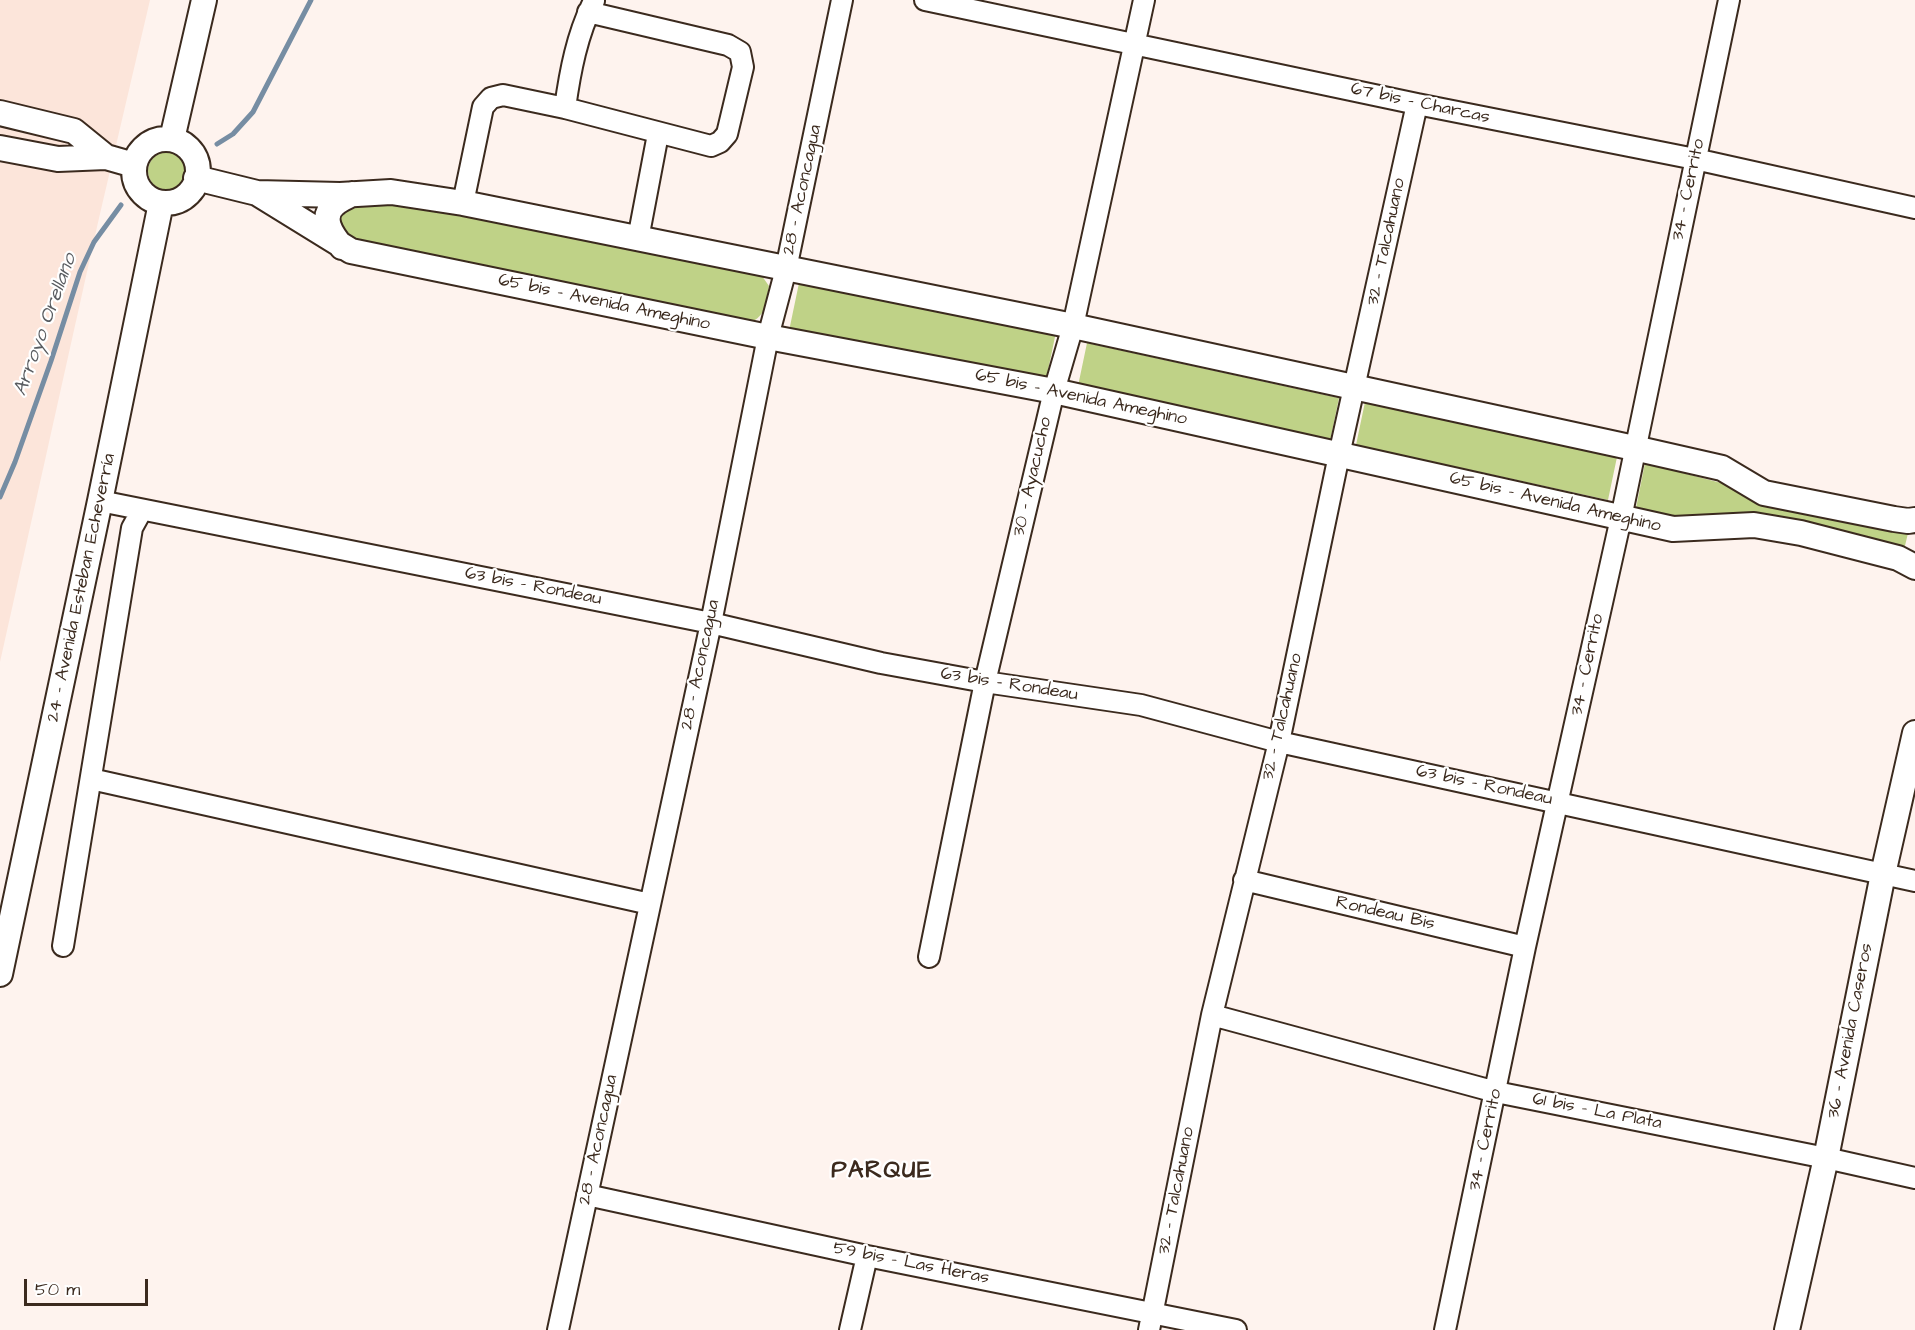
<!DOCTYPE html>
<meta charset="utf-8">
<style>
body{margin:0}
#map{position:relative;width:1915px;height:1330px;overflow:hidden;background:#fef3ee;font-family:"Architects Daughter",sans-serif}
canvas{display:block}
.scale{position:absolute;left:24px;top:1279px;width:124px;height:27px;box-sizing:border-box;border:3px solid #3b2a1e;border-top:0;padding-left:8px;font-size:18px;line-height:21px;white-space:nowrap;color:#3b2a1e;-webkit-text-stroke:4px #fff;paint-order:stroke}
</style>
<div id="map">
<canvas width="1915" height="1330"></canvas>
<div class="scale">50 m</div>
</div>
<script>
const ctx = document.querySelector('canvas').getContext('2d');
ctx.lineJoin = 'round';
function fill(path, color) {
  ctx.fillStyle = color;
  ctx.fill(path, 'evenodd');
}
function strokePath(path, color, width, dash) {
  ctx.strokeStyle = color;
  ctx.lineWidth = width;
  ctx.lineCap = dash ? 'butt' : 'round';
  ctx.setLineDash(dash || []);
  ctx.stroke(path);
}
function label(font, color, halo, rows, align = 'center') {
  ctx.font = font + ' "Architects Daughter",sans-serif';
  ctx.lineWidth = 4.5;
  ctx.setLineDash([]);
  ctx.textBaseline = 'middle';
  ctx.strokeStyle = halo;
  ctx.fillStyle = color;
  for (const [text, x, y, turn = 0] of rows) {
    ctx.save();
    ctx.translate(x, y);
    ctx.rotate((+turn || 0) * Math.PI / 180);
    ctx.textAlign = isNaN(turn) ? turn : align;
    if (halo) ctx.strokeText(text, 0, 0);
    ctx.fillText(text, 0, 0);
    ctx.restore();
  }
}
fill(new Path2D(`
 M0,0H150L99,218L0,662Z`), '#fce5da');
fill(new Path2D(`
 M148 171a19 19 0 1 1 38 0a19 19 0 1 1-38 0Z
 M382,198L762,276L769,286C765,305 767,318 745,324L346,237L335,229L340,207Z
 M799,283L1056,332L1046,380L789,331Z
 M1087,343L1339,398L1330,441L1078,386Z
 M1365,402L1617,457L1608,500L1356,445Z
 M1645,463L1725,484L1746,498L1909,529L1904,550L1687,519L1636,508Z`), '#bfd287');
strokePath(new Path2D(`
 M217,144L233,134L253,112L311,0
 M0,497L15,462L51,361L80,272L94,242L121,205`), '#768da3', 5);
const minor = new Path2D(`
 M925,0L1417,104L1695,159L1915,208
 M565,108C570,72 577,34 594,1
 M463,203L483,107L491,98L503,95L565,108L711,146L720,142L727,134L743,67L740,52L728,45L588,12
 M638,239L658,134
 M100,501L711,623L881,663L985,682L1141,705L1279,742L1915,881
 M91,779L650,904
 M1244,880L1525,947
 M63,946L132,528L142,510
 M929,957L985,682L1054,391L1073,326L1144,0
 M1212,1015L1496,1092L1826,1158L1915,1178
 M587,1195L867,1256L1236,1330
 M558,1330L711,623L768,337L786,269L842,0
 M850,1330L867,1256
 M1149,1330L1212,1015L1279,742L1339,455L1417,104
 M1445,1330L1525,947L1621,518L1729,0`);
const major = new Path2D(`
 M0,113L74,131L106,157
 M172,139L204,0
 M134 171a32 32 0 1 1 64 0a32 32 0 1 1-64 0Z
 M0,148L58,159L106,157L134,165
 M196,178L257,193L340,195L391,192L463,203L1073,326L1634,448L1722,468L1764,493L1894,519L1908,521L1915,520
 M257,193L351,251L768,337L1054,391L1673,529L1754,525L1801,533L1863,549L1898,558L1915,567
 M342,247C332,235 319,217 335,204C339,200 347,197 352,194
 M0,974L100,501L161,203
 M1787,1330L1826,1158L1883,874L1915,733`);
strokePath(minor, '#3b2a1e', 24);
strokePath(major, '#3b2a1e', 28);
strokePath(minor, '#fff', 20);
strokePath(major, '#fff', 24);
label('18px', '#3b2a1e', '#fff', [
 ["67 bis - Charcas",1420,104,12],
 ["28 - Aconcagua",803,190,-78],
 ["34 - Cerrito",1689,190,-78],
 ["32 - Talcahuano",1387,242,-78],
 ["65 bis - Avenida Ameghino",604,303,12],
 ["65 bis - Avenida Ameghino",1081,398,12],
 ["30 - Ayacucho",1033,477,-77],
 ["65 bis - Avenida Ameghino",1555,503,13],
 ["63 bis - Rondeau",533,587,11],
 ["24 - Avenida Esteban Echeverría",82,588,-78],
 ["28 - Aconcagua",701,665,-78],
 ["34 - Cerrito",1588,665,-78],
 ["63 bis - Rondeau",1009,685,9],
 ["32 - Talcahuano",1283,717,-77],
 ["63 bis - Rondeau",1484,786,12],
 ["Rondeau Bis",1385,914,13],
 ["36 - Avenida Caseros",1851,1031,-79],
 ["61 bis - La Plata",1597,1112,11],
 ["28 - Aconcagua",599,1140,-78],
 ["34 - Cerrito",1486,1140,-78],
 ["32 - Talcahuano",1177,1191,-79],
 ["59 bis - Las Heras",911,1264,11]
]);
label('italic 20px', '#595c60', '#fff', [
 ["Arroyo Orellano",46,325,-70]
]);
ctx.letterSpacing = '1.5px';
label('bold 24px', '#3b2a1e', '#fff', [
 ["PARQUE",882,1172]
]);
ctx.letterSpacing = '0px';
</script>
